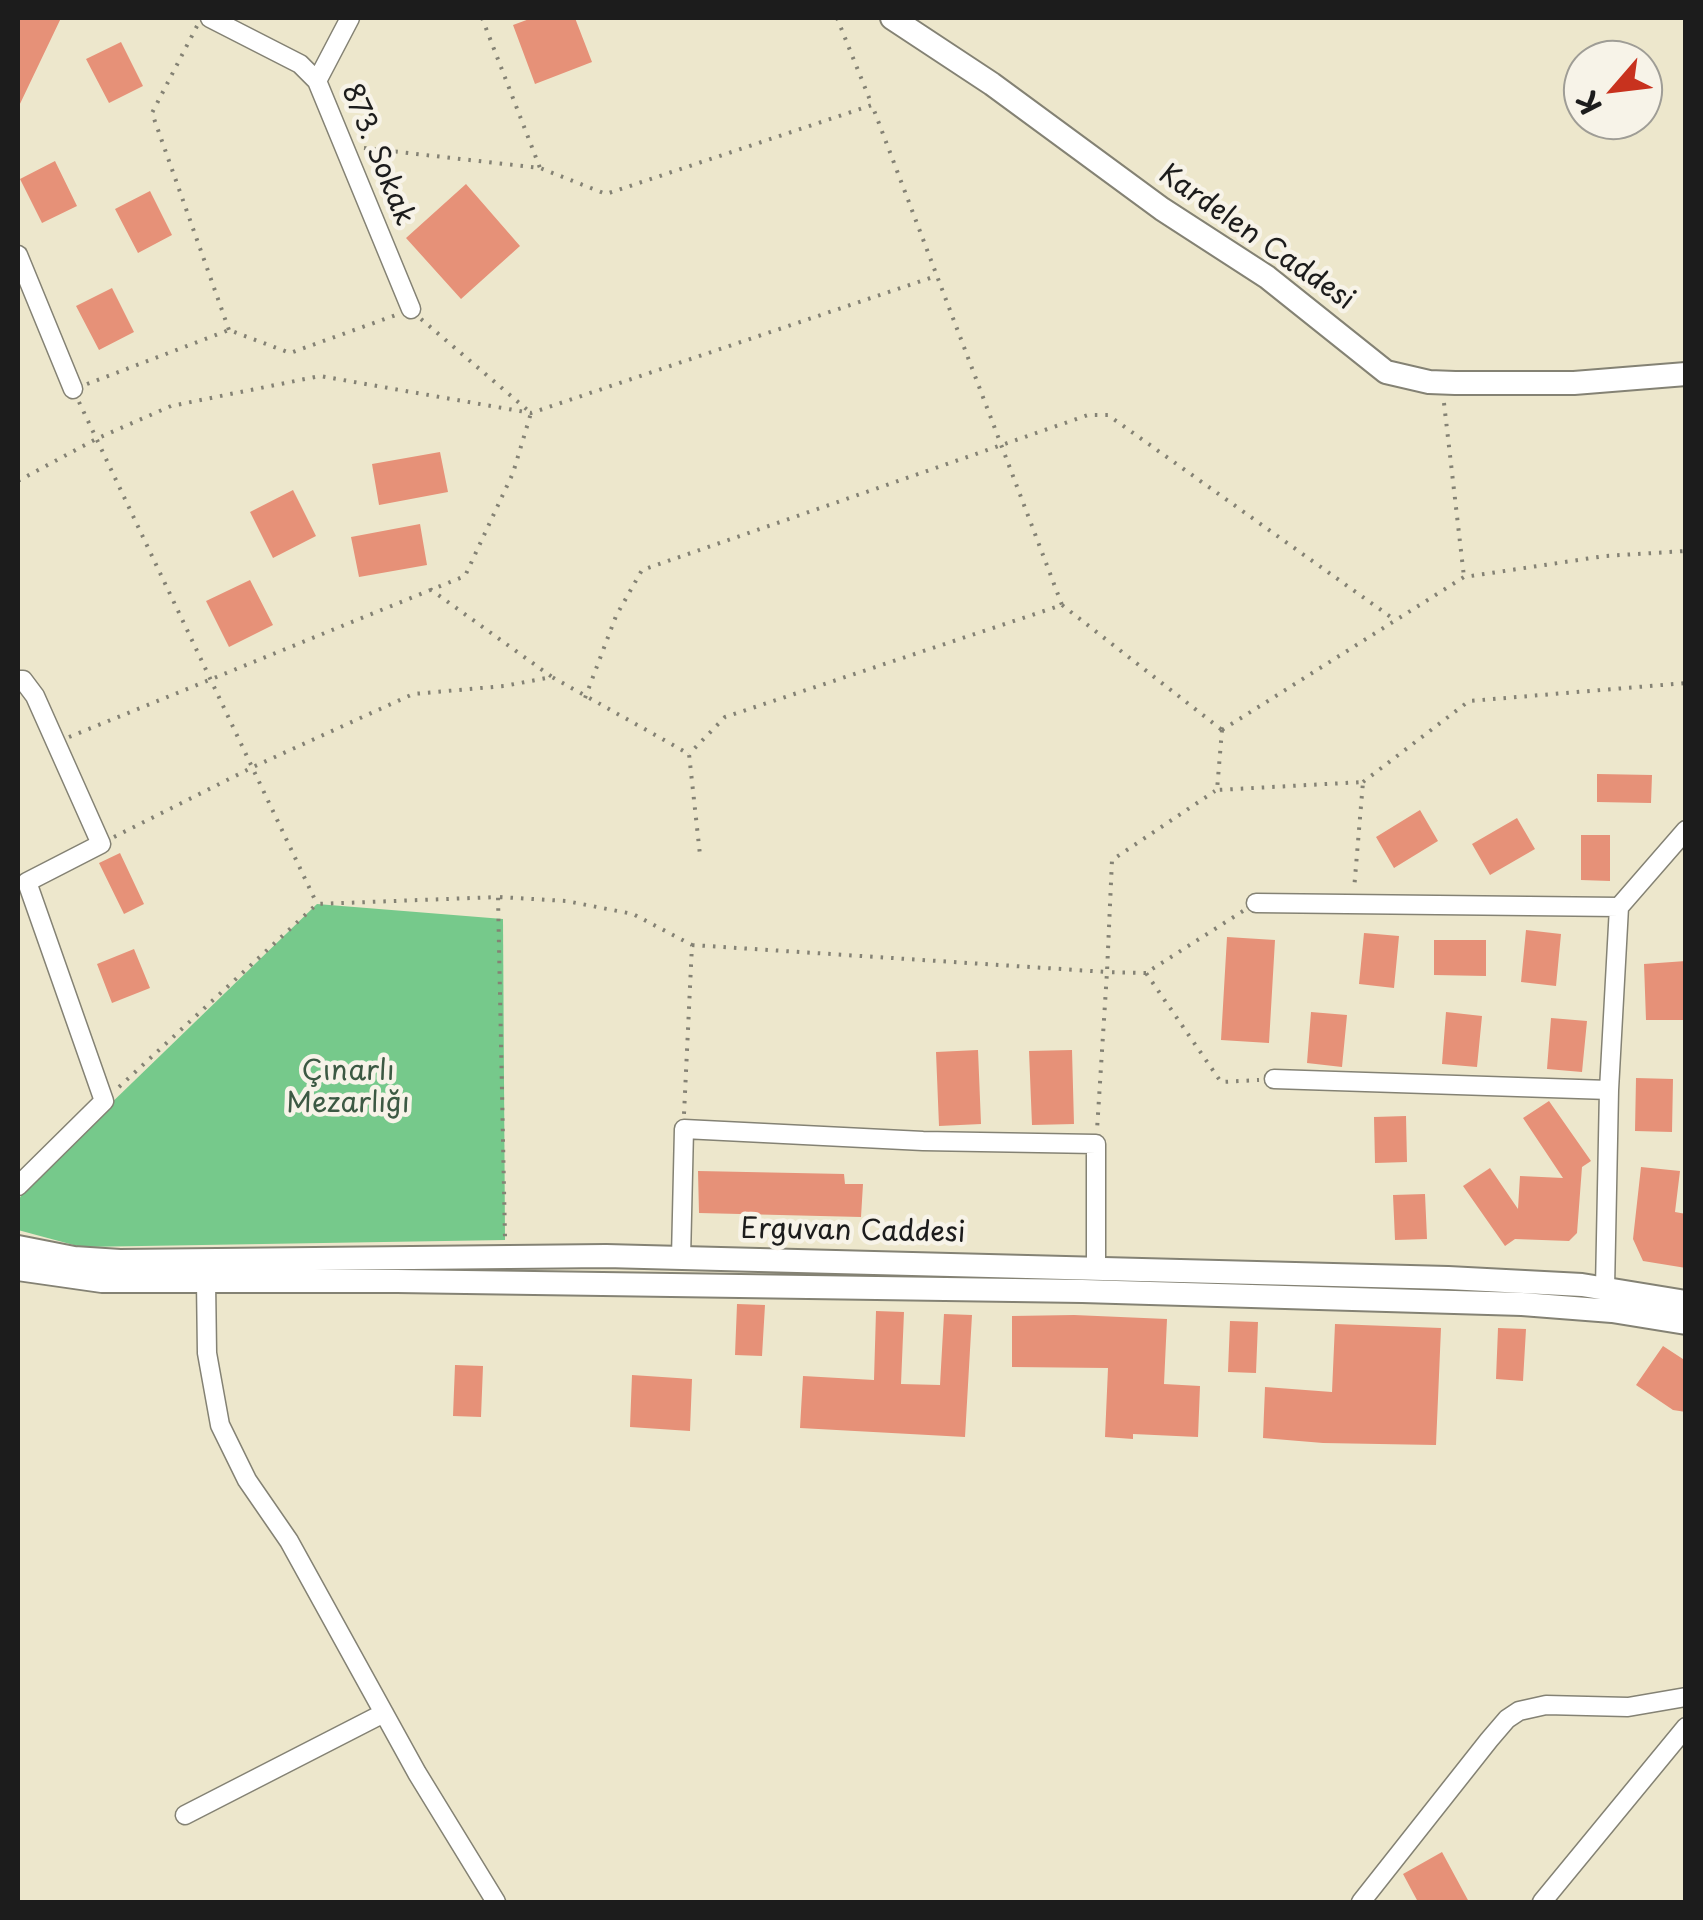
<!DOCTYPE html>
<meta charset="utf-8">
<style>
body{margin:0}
#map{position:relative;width:1703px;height:1920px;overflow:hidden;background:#ede7cc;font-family:"Playpen Sans",sans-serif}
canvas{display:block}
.frame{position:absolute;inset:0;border:20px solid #1c1c1c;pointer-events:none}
.north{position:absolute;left:1563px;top:40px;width:100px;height:100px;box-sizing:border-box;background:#f7f3e8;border:2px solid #9f9d96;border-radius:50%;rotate:242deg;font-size:28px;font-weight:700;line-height:40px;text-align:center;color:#1c1c1c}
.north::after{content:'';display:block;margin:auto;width:35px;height:45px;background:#c8321e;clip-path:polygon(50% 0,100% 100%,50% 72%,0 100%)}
</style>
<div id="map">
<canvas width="1703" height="1920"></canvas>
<div class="frame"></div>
<div class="north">K</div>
</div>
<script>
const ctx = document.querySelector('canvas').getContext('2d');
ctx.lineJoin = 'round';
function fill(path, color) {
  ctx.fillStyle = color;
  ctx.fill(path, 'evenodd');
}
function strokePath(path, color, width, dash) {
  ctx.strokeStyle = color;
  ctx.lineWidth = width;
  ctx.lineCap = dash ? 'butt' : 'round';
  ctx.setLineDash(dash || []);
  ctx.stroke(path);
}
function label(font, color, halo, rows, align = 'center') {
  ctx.font = font + ' "Playpen Sans",sans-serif';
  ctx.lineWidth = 9;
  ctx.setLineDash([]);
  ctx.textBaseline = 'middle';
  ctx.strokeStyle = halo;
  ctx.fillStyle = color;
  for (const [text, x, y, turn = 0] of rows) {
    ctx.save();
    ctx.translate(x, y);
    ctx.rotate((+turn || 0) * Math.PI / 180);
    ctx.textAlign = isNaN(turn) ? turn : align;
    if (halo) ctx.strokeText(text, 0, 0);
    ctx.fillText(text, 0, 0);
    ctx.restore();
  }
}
fill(new Path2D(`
 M317,904L503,919L505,1240L81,1247L18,1230V1200L41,1171Z`), '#76c98b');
fill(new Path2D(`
 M18,18H61L18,108Z
 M532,18H575L592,62L535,84L513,25Z
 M121,42L143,86L109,103L86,59Z
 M55,161L77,206L42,223L20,179Z
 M466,184L520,246L461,299L406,238Z
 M150,191L172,235L138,253L115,209Z
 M112,288L134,332L99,350L76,306Z
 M440,452L448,492L379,505L372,464Z
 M293,490L316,536L273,558L250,512Z
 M420,524L427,565L359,577L351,537Z
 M250,580L273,625L229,647L206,601Z
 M1597,774L1652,775L1651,803L1597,802Z
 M1420,810L1438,841L1394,868L1376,837Z
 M1517,818L1535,849L1490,875L1472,844Z
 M1581,835H1610V881L1581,880Z
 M120,853L144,904L124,914L99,863Z
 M1526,930L1561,934L1556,986L1521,982Z
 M1364,933L1399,936L1394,988L1359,984Z
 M1227,937L1275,940L1269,1043L1221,1040Z
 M1434,940H1486V976L1434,975Z
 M134,949L150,988L112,1003L97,964Z
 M1686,961V1020H1646L1644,964Z
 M1311,1012L1347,1015L1342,1067L1307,1063Z
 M1446,1012L1482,1016L1477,1067L1442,1064Z
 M1551,1018L1587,1021L1582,1072L1547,1069Z
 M978,1050L981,1124L939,1126L936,1052Z
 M1072,1050L1074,1124L1032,1125L1029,1051Z
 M1636,1078L1673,1079L1672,1132L1635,1131Z
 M1549,1101L1591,1161L1582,1167L1577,1233L1569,1241L1515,1239L1505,1246L1463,1186L1490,1168L1518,1209L1520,1176L1563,1178L1523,1118Z
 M1406,1116L1407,1162L1375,1163L1374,1117Z
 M1641,1167L1680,1171L1675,1212L1686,1214V1268L1643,1261L1633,1239Z
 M698,1171L844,1174L845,1184H863L861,1217L699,1213Z
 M1425,1194L1427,1239L1395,1240L1393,1195Z
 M737,1304L765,1305L762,1356L735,1355Z
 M876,1311L904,1312L901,1384L940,1385L944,1314L972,1315L965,1437L800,1428L803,1376L874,1380Z
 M1074,1315L1167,1319L1164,1384L1200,1386L1198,1437L1133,1434V1439L1105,1437L1108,1368L1012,1367V1316Z
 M1230,1321L1258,1322L1256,1373L1228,1372Z
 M1335,1324L1441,1328L1436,1445L1323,1443L1263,1438L1265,1387L1332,1392Z
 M1498,1328L1526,1329L1523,1381L1496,1379Z
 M1663,1346L1686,1361V1412L1673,1410L1636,1385Z
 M455,1365L483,1366L481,1417L453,1416Z
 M632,1375L692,1379L690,1431L630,1427Z
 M1442,1852L1469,1902H1418L1403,1874Z`), '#e69178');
const minor = new Path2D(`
 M210,18L300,64L317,81L411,309
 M317,81L350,18
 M18,255L73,389
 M18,680H23L35,696L101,844L27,882
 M1256,903L1619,907
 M1274,1079L1609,1090
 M18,1186L104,1101L27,882
 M681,1258L684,1129L923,1141L1096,1144V1269
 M206,1281L207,1353L220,1425L247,1480L289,1541L417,1773L496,1902
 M1605,1288L1609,1090L1619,907L1686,830
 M185,1815L384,1713
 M1361,1902L1489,1740L1507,1719L1519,1711L1546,1705L1628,1707L1686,1697
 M1542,1902L1686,1727`);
const tertiary = new Path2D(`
 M892,18L992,84L1162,209L1267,277L1386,372L1429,382L1455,383H1574L1686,374
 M18,1247L74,1258L120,1261L606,1256L1448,1278L1582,1285L1686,1302
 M18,1269L102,1281H397L1082,1291L1522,1304L1612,1311L1686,1323`);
strokePath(minor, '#848274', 21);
strokePath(tertiary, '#848274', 26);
strokePath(new Path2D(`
 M482,18L540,168
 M837,18L872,105
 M197,26L152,113L229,330
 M364,148L540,168L606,194L872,105L1062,605L725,717L689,754
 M421,319L531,413
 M87,384L229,330L290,353L396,315
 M79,402L317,904
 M1444,403L1464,577
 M18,481L96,439L171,406L320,376L531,413L936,276
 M430,589L552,677
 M1062,605L1222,730
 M585,698L616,616L642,570L1088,415H1108L1395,620
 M1222,730L1464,577L1605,556L1686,551
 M1222,730L1217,790L1363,782L1354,890
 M69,737L465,576L513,473L531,413
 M1363,782L1469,701L1686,683
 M114,837L253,767L413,694L504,686L552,677L689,754L700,855
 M500,897L566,901L633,914L692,945L684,1114
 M1243,911L1146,973L1221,1082L1259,1080
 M692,945L1107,972L1097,1130
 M1146,973L1107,972L1112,860L1215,791
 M119,1087L317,904L498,897L505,1237`), '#848274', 4, [2.5, 8]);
strokePath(minor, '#fff', 18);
strokePath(tertiary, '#fff', 22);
label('28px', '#1c1c1c', '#f7f3e8', [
 ["873. Sokak",377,155,68],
 ["Kardelen Caddesi",1256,238,35],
 ["Erguvan Caddesi",853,1232,1]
]);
label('28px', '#3c5943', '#f7f3e8', [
 ["Çınarlı",348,1072],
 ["Mezarlığı",348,1104]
]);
</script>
